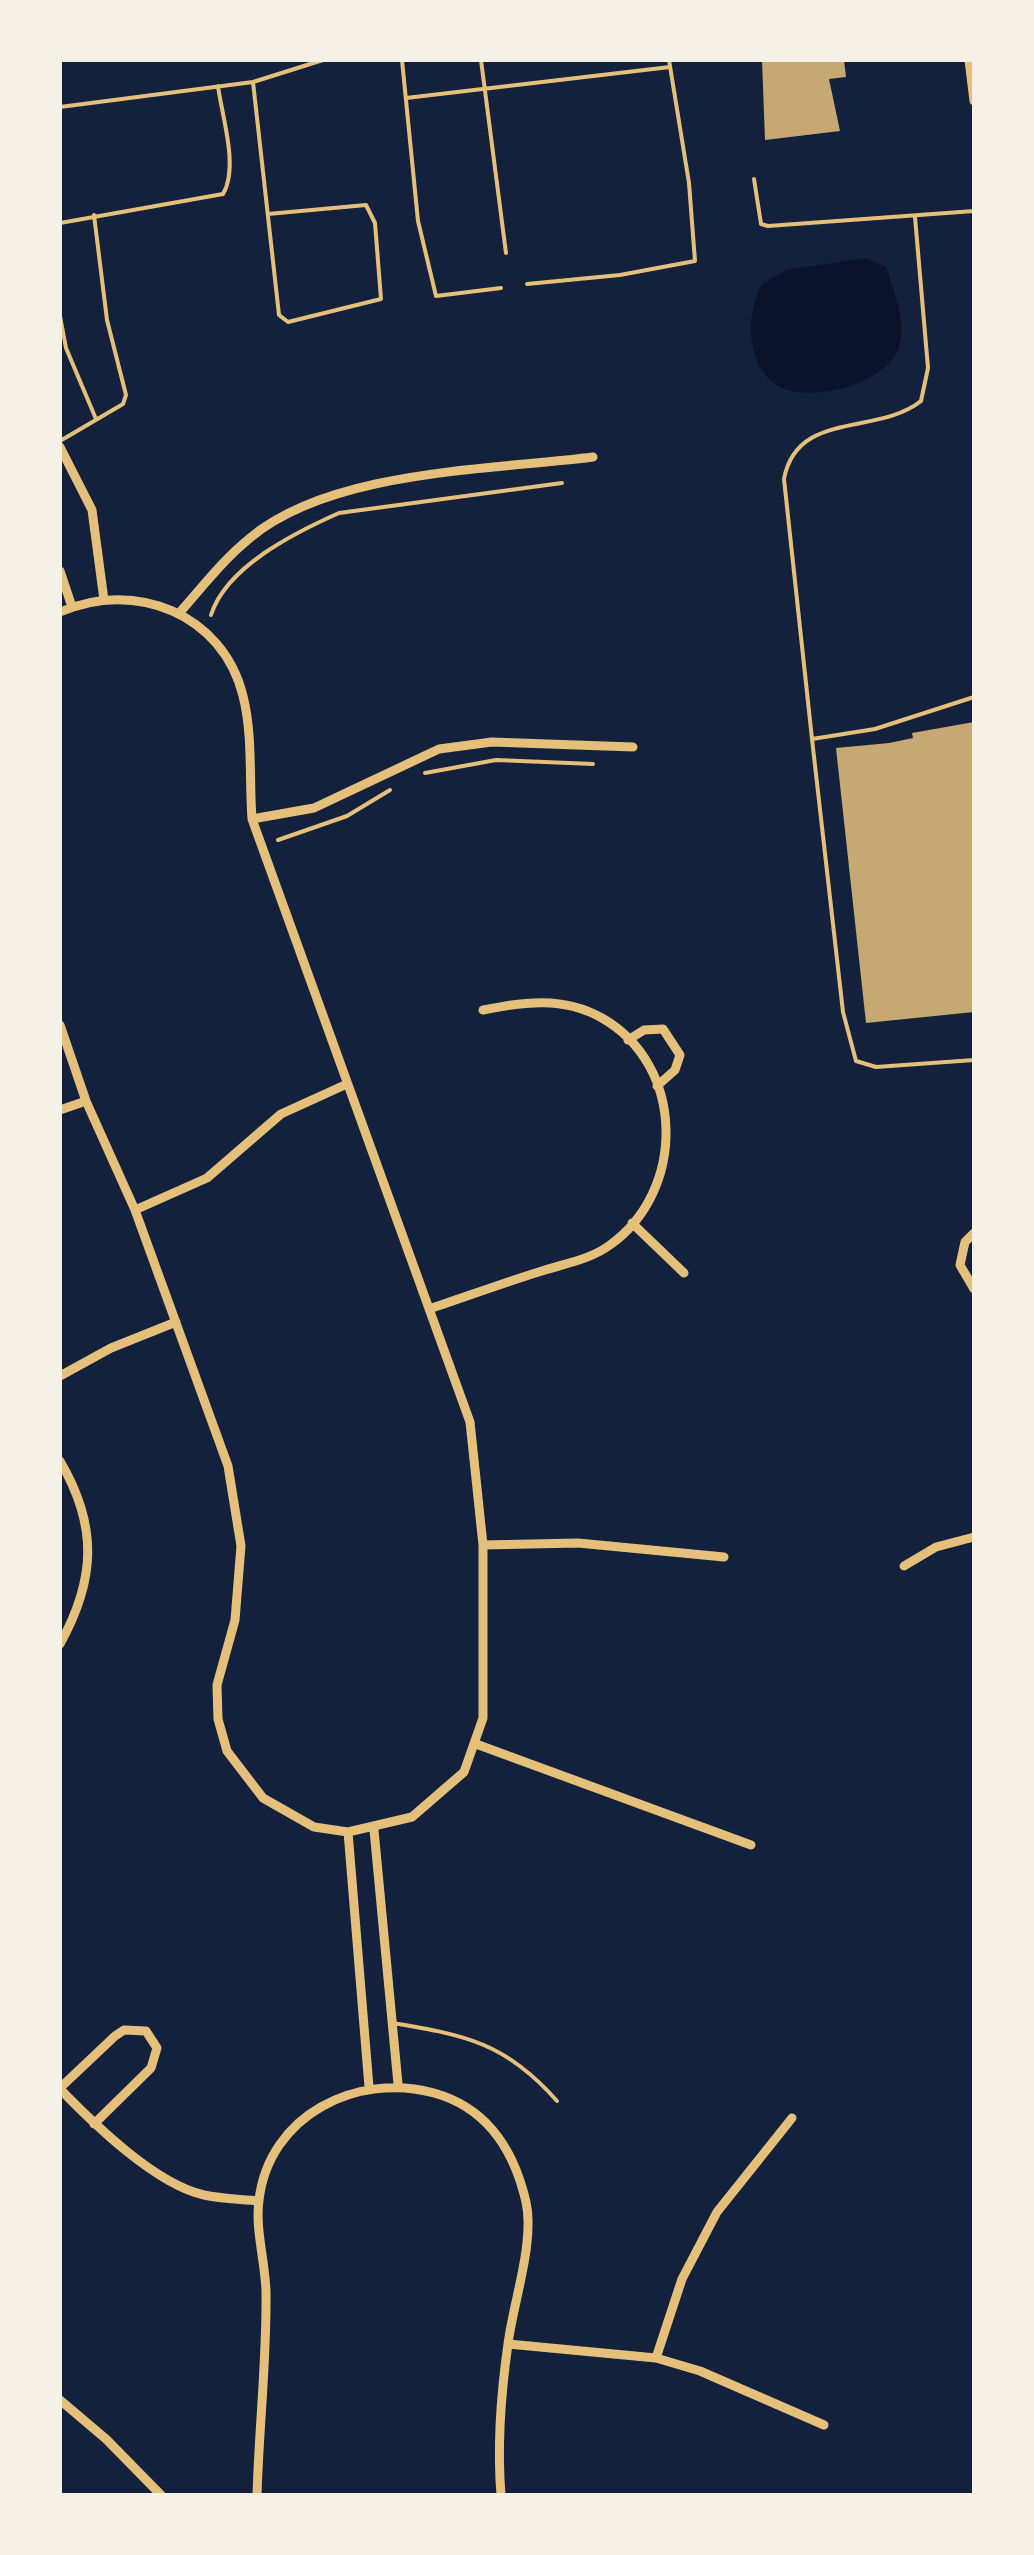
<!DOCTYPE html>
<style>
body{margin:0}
#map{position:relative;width:1034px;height:2555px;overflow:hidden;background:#14213d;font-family:Barlow,sans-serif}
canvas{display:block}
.frame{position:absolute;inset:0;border:62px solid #f6f1e7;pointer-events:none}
</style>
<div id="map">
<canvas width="1034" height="2555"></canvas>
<div class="frame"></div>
</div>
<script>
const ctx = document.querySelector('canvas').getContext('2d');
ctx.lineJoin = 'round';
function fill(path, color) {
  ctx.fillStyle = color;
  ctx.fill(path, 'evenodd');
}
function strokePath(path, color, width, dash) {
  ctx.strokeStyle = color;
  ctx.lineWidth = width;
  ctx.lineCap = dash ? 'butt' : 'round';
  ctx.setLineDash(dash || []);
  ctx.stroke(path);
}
fill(new Path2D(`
 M866,258L886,267C894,291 905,317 900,343C892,384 807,406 775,384C745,363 746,312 762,284L786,270Z`), '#0b132b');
fill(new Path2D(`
 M762,60H844L846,77L829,79L840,131L765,140Z
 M974,722V1012L866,1023L836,748L889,743L913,738L912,733Z`), '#c6a872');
strokePath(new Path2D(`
 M211,615C226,567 294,533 339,513L562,483
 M425,773L496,760L593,764
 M278,840L347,816L390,790`), '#e5c07b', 4);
strokePath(new Path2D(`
 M402,60L418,221L436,296L501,288
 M481,60L506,253
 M406,98L670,67
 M60,107L253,82
 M754,179L761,224L768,226L974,211
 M268,214L366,205L375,223L381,299L288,322L279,315L253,82L323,60
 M915,217L928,368L921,401C877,436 797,410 784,479L812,739L875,729L974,697
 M60,223L223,194C239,167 222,117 218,86
 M527,284L620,275L695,261L689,183L669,60
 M60,316L66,348L96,419
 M60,441L123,404L126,395L107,320L94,215
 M812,739L843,1012L856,1061L876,1067L974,1060
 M392,2023C466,2035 506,2043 557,2101`), '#e5c07b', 4);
strokePath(new Path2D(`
 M969,60L974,101
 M60,447L92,510L104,600
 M60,571L72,607
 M181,611C203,586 224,559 250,538C331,470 491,470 593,457
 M60,612C135,579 223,614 243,696C253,735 249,779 252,819L470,1422L483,1545V1718L464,1772L412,1817L348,1832L314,1827L263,1798L227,1751L218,1719L217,1685L235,1620L241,1546L228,1466L135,1210L86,1101L60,1025
 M252,819L314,808L439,749L492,742L633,747
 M628,1040L644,1030L663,1029L680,1055L675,1070L657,1086
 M60,1110L86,1101
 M135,1210L207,1178L281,1114L347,1084
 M632,1223L684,1273
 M974,1233L965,1242L960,1265L974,1289
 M429,1309C468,1296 506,1282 545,1270C567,1263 591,1259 610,1245C686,1191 686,1066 602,1018C563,996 523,1002 483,1010
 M60,1376L111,1348L176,1322
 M60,1461C98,1526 96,1579 60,1644
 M483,1545L578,1543L724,1557
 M904,1566L936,1547L974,1537
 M476,1744L751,1845
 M374,1830L398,2084
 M348,1832L369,2087
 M60,2088L115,2036L124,2030L146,2031L157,2048L151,2068L94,2124
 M60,2089C94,2124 155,2184 204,2195C221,2199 241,2199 259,2201
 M508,2344L656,2358L700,2371L824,2425
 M656,2358L682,2279L717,2212L792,2118
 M60,2400L106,2439L161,2495
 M257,2495C259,2427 267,2358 266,2291C265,2261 255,2229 259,2200C269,2115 357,2072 434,2093C488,2108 514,2150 526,2202C535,2242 513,2303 508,2344C501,2393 497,2446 501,2495`), '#e5c07b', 9);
</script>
